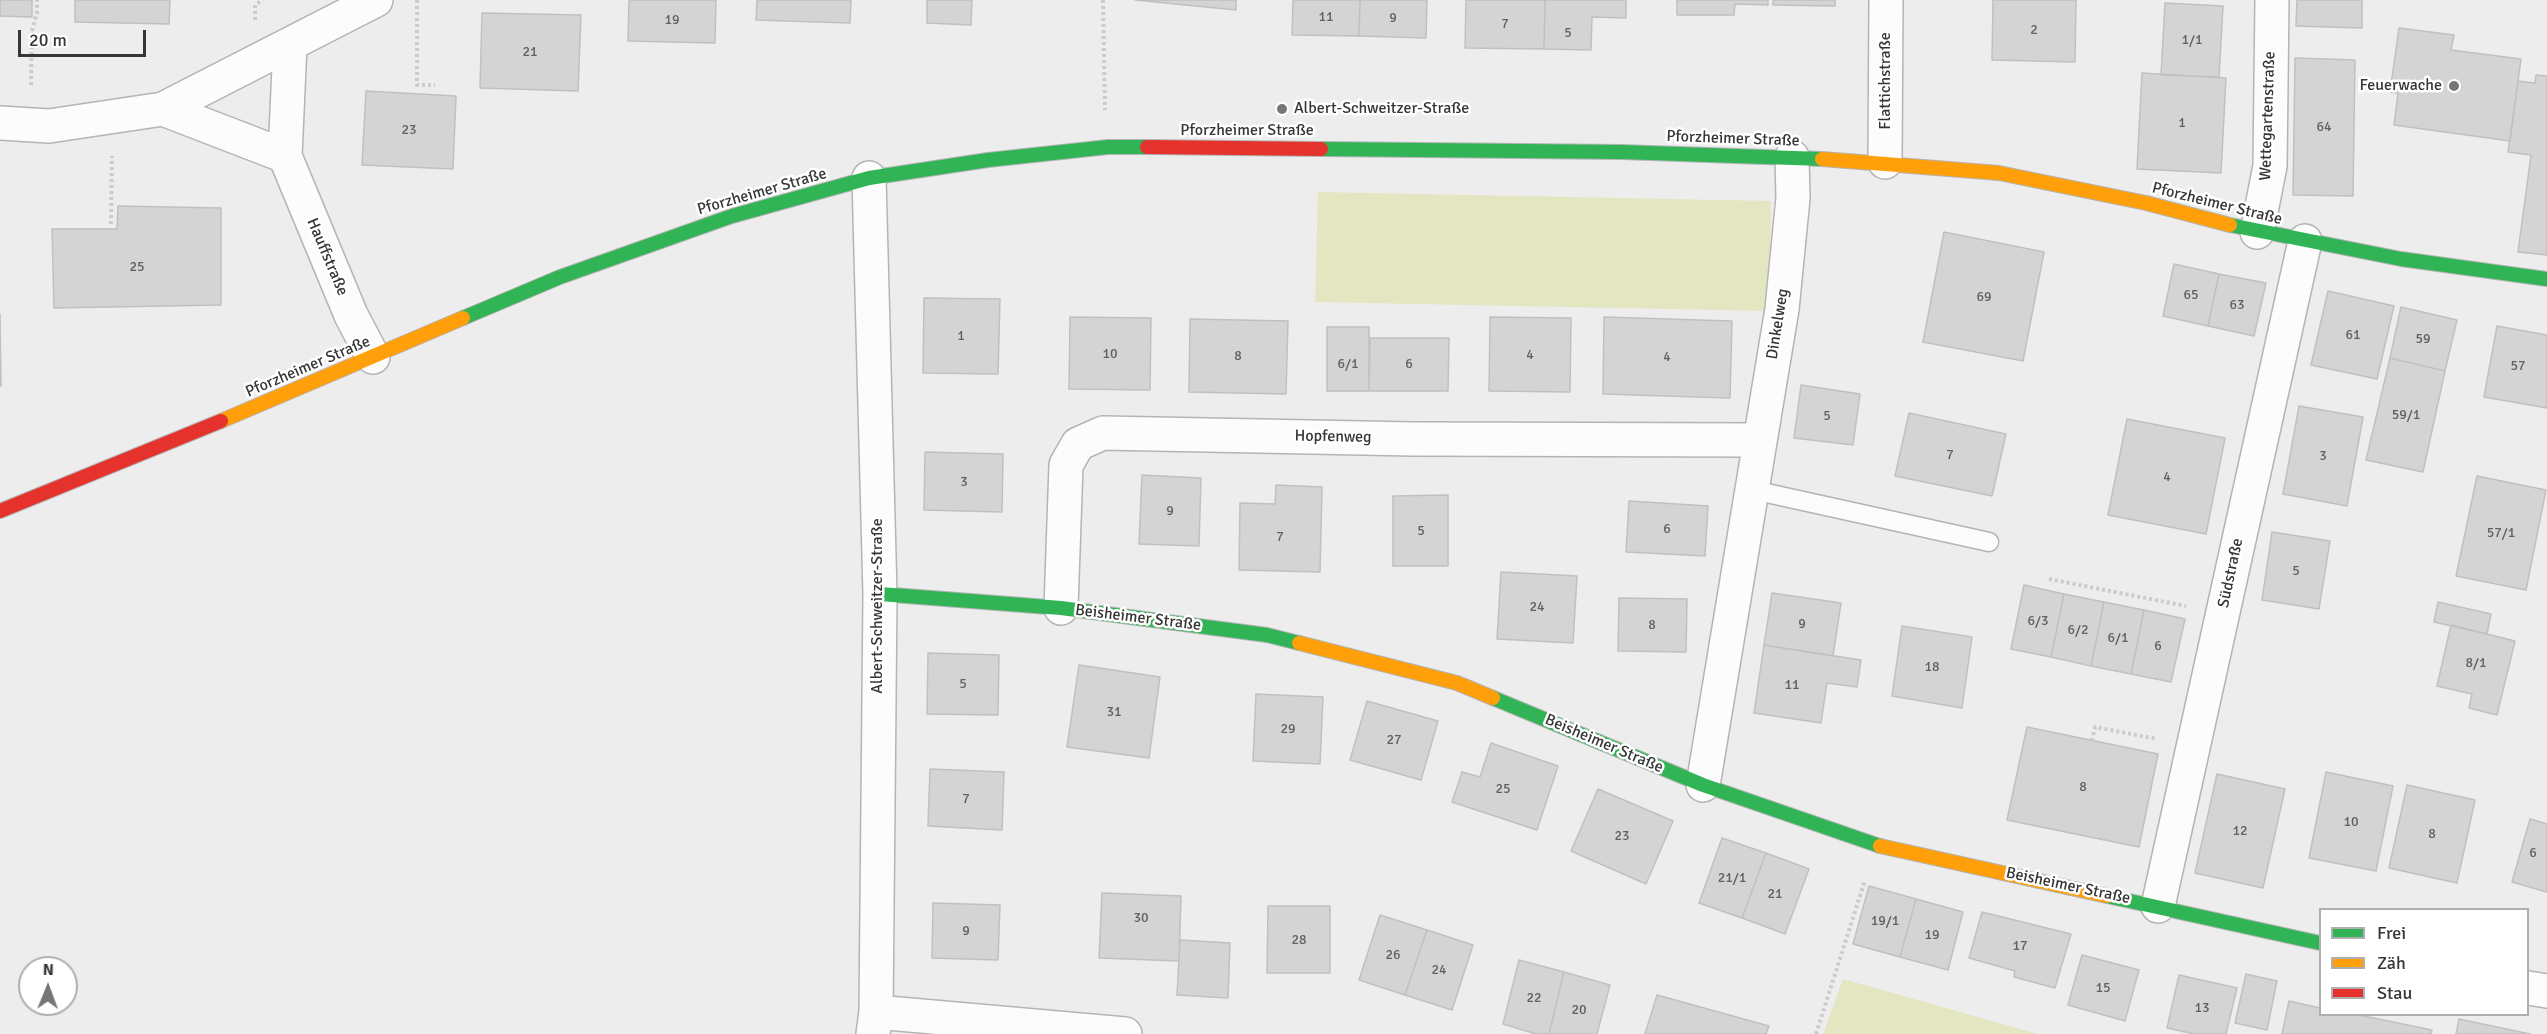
<!DOCTYPE html>
<meta charset="utf-8">
<style>
body{margin:0}
#map{position:relative;width:2547px;height:1034px;overflow:hidden;background:#ededed;font-family:Signika,sans-serif}
canvas{display:block}
.legend{position:absolute;left:2319px;top:908px;width:210px;height:108px;box-sizing:border-box;background:#fff;border:2px solid #afafaf;margin:0;padding:8px 10px;list-style:none;font-size:18px;color:#363636}
.legend li{display:flex;align-items:center;gap:12px;height:30px}
.legend b{width:30px;border:2px solid #afafaf}
.north{position:absolute;left:18px;top:956px;width:60px;height:60px;box-sizing:border-box;background:#fff;border:2px solid #afafaf;border-radius:50%;rotate:1deg;font-size:16px;font-weight:700;line-height:24px;text-align:center;color:#363636}
.north::after{content:'';display:block;margin:auto;width:21px;height:27px;background:#767676;clip-path:polygon(50% 0,100% 100%,50% 72%,0 100%)}
.scale{position:absolute;left:18px;top:30px;width:128px;height:27px;box-sizing:border-box;border:3px solid #363636;border-top:0;padding-left:8px;font-size:18px;line-height:21px;white-space:nowrap;color:#363636;-webkit-text-stroke:4px #fff;paint-order:stroke}
</style>
<div id="map">
<canvas width="2547" height="1034"></canvas>
<ul class="legend">
<li><b style="height:8px;background:#30b455"></b>Frei</li>
<li><b style="height:8px;background:#ff9f0a"></b>Zäh</li>
<li><b style="height:8px;background:#e5322d"></b>Stau</li>
</ul>
<div class="north">N</div>
<div class="scale">20 m</div>
</div>
<script>
const ctx = document.querySelector('canvas').getContext('2d');
ctx.lineJoin = 'round';
function fill(path, color) {
  ctx.fillStyle = color;
  ctx.fill(path, 'evenodd');
}
function strokePath(path, color, width, dash) {
  ctx.strokeStyle = color;
  ctx.lineWidth = width;
  ctx.lineCap = dash ? 'butt' : 'round';
  ctx.setLineDash(dash || []);
  ctx.stroke(path);
}
function label(font, color, halo, rows, align = 'center') {
  ctx.font = font + ' Signika,sans-serif';
  ctx.lineWidth = 5;
  ctx.setLineDash([]);
  ctx.textBaseline = 'middle';
  ctx.strokeStyle = halo;
  ctx.fillStyle = color;
  for (const [text, x, y, turn = 0] of rows) {
    ctx.save();
    ctx.translate(x, y);
    ctx.rotate((+turn || 0) * Math.PI / 180);
    ctx.textAlign = isNaN(turn) ? turn : align;
    if (halo) ctx.strokeText(text, 0, 0);
    ctx.fillText(text, 0, 0);
    ctx.restore();
  }
}
fill(new Path2D(`
 M1318,192L1771,201L1769,311L1315,302Z
 M1843,979L2038,1034H1823Z`), '#e3e6c0');
const building = new Path2D(`
 M0,0H32V17L0,16Z
 M75,0H170L169,24L75,22Z
 M629,0H716L715,43L628,41Z
 M757,0H851L850,23L756,20Z
 M927,0H972L971,25L927,23Z
 M1135,0H1236V10Z
 M1293,0H1360L1359,36L1292,35Z
 M1360,0H1427L1426,38L1359,36Z
 M1466,0H1545L1544,49L1465,48Z
 M1545,0H1626V18L1592,17L1591,50L1544,49Z
 M1677,0H1768V5L1735,4L1734,15H1677Z
 M1773,0H1835V6L1773,5Z
 M1993,0H2076L2075,62L1992,60Z
 M2297,0H2362V28L2296,26Z
 M2165,3L2223,6L2219,77L2161,75Z
 M482,13L581,15L578,91L480,88Z
 M2399,28L2454,35L2451,50L2521,59L2510,141L2394,125L2398,93L2390,92Z
 M2295,58L2355,60L2353,196L2293,195Z
 M2142,73L2226,78L2221,173L2137,169Z
 M2536,75L2547,76V255L2518,252L2531,155L2508,152L2518,81L2535,83Z
 M366,91L456,96L453,169L362,165Z
 M118,206L221,208V305L54,308L52,229H117Z
 M1944,232L2044,252L2023,361L1923,342Z
 M2174,264L2219,274L2208,326L2163,316Z
 M2219,274L2266,283L2254,336L2208,326Z
 M2328,291L2394,306L2377,379L2311,365Z
 M924,298L1000,299L998,374L923,373Z
 M2401,307L2457,320L2445,371L2390,358Z
 M0,314L1,386H0Z
 M1070,317L1151,318L1150,390L1069,389Z
 M1490,317L1571,318L1570,392L1489,391Z
 M1604,317L1732,321L1730,398L1603,394Z
 M1190,319L1288,321L1286,394L1189,392Z
 M2497,326L2547,335V408L2484,397Z
 M1327,327H1369V391H1327Z
 M1370,338H1449L1448,391H1369Z
 M2390,358L2445,371L2423,472L2366,460Z
 M1801,385L1860,394L1853,445L1794,438Z
 M2299,406L2363,417L2347,506L2283,494Z
 M1909,413L2006,434L1992,496L1895,476Z
 M2127,419L2225,438L2206,534L2108,515Z
 M925,452L1003,454L1002,512L924,510Z
 M1142,475L1201,478L1199,546L1139,544Z
 M2477,476L2546,490L2526,590L2456,576Z
 M1276,485L1322,487L1320,572L1239,570L1240,503L1275,504Z
 M1448,495V566H1393V496Z
 M1629,501L1708,506L1705,556L1626,552Z
 M2272,532L2330,541L2319,609L2262,600Z
 M1501,572L1577,576L1573,643L1497,639Z
 M2024,585L2064,594L2051,657L2011,649Z
 M1772,593L1841,603L1833,656L1764,645Z
 M2064,594L2104,602L2091,666L2051,657Z
 M1619,598L1687,599L1686,652L1618,651Z
 M2104,602L2144,610L2131,674L2091,666Z
 M2438,602L2491,614L2487,634L2434,622Z
 M2144,610L2185,619L2171,682L2131,674Z
 M2451,625L2515,641L2497,715L2469,708L2472,694L2437,686Z
 M1902,626L1972,637L1962,708L1892,696Z
 M1764,645L1861,660L1857,687L1827,683L1821,723L1754,713Z
 M928,653L999,655L998,715L927,714Z
 M1079,665L1160,677L1149,758L1067,747Z
 M1256,694L1323,697L1320,764L1253,761Z
 M1367,701L1438,721L1421,780L1350,760Z
 M2027,727L2158,754L2139,847L2007,820Z
 M1491,743L1558,766L1537,830L1452,802L1462,772L1480,777Z
 M930,769L1004,772L1002,830L928,826Z
 M2326,772L2393,786L2376,871L2309,858Z
 M2217,774L2285,789L2263,888L2195,873Z
 M2407,785L2475,800L2457,883L2389,868Z
 M1598,789L1673,821L1646,884L1571,851Z
 M2530,819L2547,824V892L2512,882Z
 M1722,838L1766,853L1742,918L1699,903Z
 M1766,853L1809,869L1785,934L1742,918Z
 M1869,886L1916,899L1900,957L1853,944Z
 M1102,893L1181,896L1179,961L1099,958Z
 M1916,899L1963,912L1948,970L1900,957Z
 M933,903L1000,905L998,960L932,958Z
 M1268,906H1330V973H1267Z
 M1982,912L2071,934L2055,988L2014,977L2015,971L1969,958Z
 M1380,915L1427,930L1405,995L1359,980Z
 M1427,930L1473,945L1452,1010L1405,995Z
 M1180,940L1230,943L1228,998L1177,995Z
 M2082,955L2139,970L2125,1021L2068,1005Z
 M1519,960L1564,972L1549,1034H1536L1503,1024Z
 M1564,972L1610,985L1597,1034H1549Z
 M2246,974L2277,981L2267,1030L2235,1023Z
 M2179,975L2237,988L2226,1034H2194L2167,1028Z
 M1657,995L1769,1026L1766,1034H1645Z
 M2289,1001L2320,1008V1014H2354L2432,1030L2431,1034H2282Z
 M2459,1019L2530,1034H2456Z`);
fill(building, '#d4d4d4');
strokePath(building, '#c0c0c0', 1.5);
const lane = new Path2D(`
 M1753,490L1989,542`);
const street = new Path2D(`
 M290,45L285,156L351,315L373,357
 M163,109L285,156
 M0,123L49,126L163,109L376,0
 M1885,162L1886,0
 M869,178L880,594L876,1012L873,1034
 M2257,232L2270,166L2272,0
 M1061,608L1066,465L1078,444L1103,433L1414,439L1758,440
 M1703,785L1782,309L1793,198L1792,157
 M2158,906L2305,241
 M2528,988L2547,991
 M876,1012L1125,1034`);
const fast = new Path2D(`
 M1321,149L1622,152L1822,159
 M2230,225L2401,259L2547,279
 M463,318L560,277L732,216L869,178L988,160L1108,147H1147
 M880,594L1061,608L1267,635L1299,643
 M1493,698L1703,785L1880,846
 M2107,896L2320,943`);
const slow = new Path2D(`
 M1822,159L1999,173L2146,203L2230,225
 M221,421L463,318
 M1299,643L1457,683L1493,698
 M1880,846L2107,896`);
const jam = new Path2D(`
 M1147,147L1321,149
 M0,511L221,421`);
strokePath(lane, '#b4b4b4', 21);
strokePath(street, '#b4b4b4', 36);
strokePath(fast, '#b4b4b4', 16);
strokePath(slow, '#b4b4b4', 16);
strokePath(jam, '#b4b4b4', 16);
strokePath(new Path2D(`
 M417,0V85H435
 M1103,0L1105,110
 M255,20V5L263,0
 M31,85L32,31L37,13V0
 M111,224L112,156
 M2049,579L2186,606
 M2092,741L2095,727L2157,739
 M1816,1034L1865,880`), '#cbcbcb', 4, [3, 3]);
strokePath(lane, '#fcfcfc', 18);
strokePath(street, '#fcfcfc', 33);
strokePath(fast, '#30b455', 14);
strokePath(slow, '#ff9f0a', 14);
strokePath(jam, '#e5322d', 14);
for (const [x, y, r, color] of [
 [2454,86,6,"#767676"],
 [1282,109,6,"#767676"]
]) {
  const dot = new Path2D();
  dot.arc(x, y, r, 0, 2 * Math.PI);
  ctx.fillStyle = color;
  ctx.fill(dot);
  strokePath(dot, '#fff', 2);
}
label('14px', '#606060', null, [
 ["11",1326,17],
 ["9",1393,18],
 ["19",672,20],
 ["7",1505,24],
 ["2",2034,30],
 ["5",1568,33],
 ["1/1",2192,40],
 ["21",530,52],
 ["1",2182,123],
 ["64",2324,127],
 ["23",409,130],
 ["25",137,267],
 ["65",2191,295],
 ["69",1984,297],
 ["63",2237,305],
 ["61",2353,335],
 ["1",961,336],
 ["59",2423,339],
 ["10",1110,354],
 ["4",1530,355],
 ["8",1238,356],
 ["4",1667,357],
 ["6/1",1348,364],
 ["6",1409,364],
 ["57",2518,366],
 ["59/1",2406,415],
 ["5",1827,416],
 ["7",1950,455],
 ["3",2323,456],
 ["4",2167,477],
 ["3",964,482],
 ["9",1170,511],
 ["6",1667,529],
 ["5",1421,531],
 ["57/1",2501,533],
 ["7",1280,537],
 ["5",2296,571],
 ["24",1537,607],
 ["6/3",2038,621],
 ["9",1802,624],
 ["8",1652,625],
 ["6/2",2078,630],
 ["6/1",2118,638],
 ["6",2158,646],
 ["8/1",2476,663],
 ["18",1932,667],
 ["5",963,684],
 ["11",1792,685],
 ["31",1114,712],
 ["29",1288,729],
 ["27",1394,740],
 ["8",2083,787],
 ["25",1503,789],
 ["7",966,799],
 ["10",2351,822],
 ["12",2240,831],
 ["8",2432,834],
 ["23",1622,836],
 ["6",2533,853],
 ["21/1",1732,878],
 ["21",1775,894],
 ["30",1141,918],
 ["19/1",1885,921],
 ["9",966,931],
 ["19",1932,935],
 ["28",1299,940],
 ["17",2020,946],
 ["26",1393,955],
 ["24",1439,970],
 ["15",2103,988],
 ["22",1534,998],
 ["13",2202,1008],
 ["20",1579,1010]
]);
label('16px', '#363636', '#fff', [
 ["Flattichstraße",1886,81,-90],
 ["Wettegartenstraße",2268,116,-88],
 ["Pforzheimer Straße",1247,131],
 ["Pforzheimer Straße",1733,139,2],
 ["Pforzheimer Straße",762,192,-16],
 ["Pforzheimer Straße",2217,204,14],
 ["Hauffstraße",327,257,67],
 ["Dinkelweg",1778,324,-81],
 ["Pforzheimer Straße",308,367,-23],
 ["Hopfenweg",1333,437,1],
 ["Südstraße",2231,573,-78],
 ["Albert-Schweitzer-Straße",878,606,-90],
 ["Beisheimer Straße",1138,618,7],
 ["Beisheimer Straße",1604,744,23],
 ["Beisheimer Straße",2068,886,12]
]);
label('16px', '#363636', '#fff', [
 ["Feuerwache",2442,86],
 ["Albert-Schweitzer-Straße",1294,109,"left"]
], 'right');
</script>
